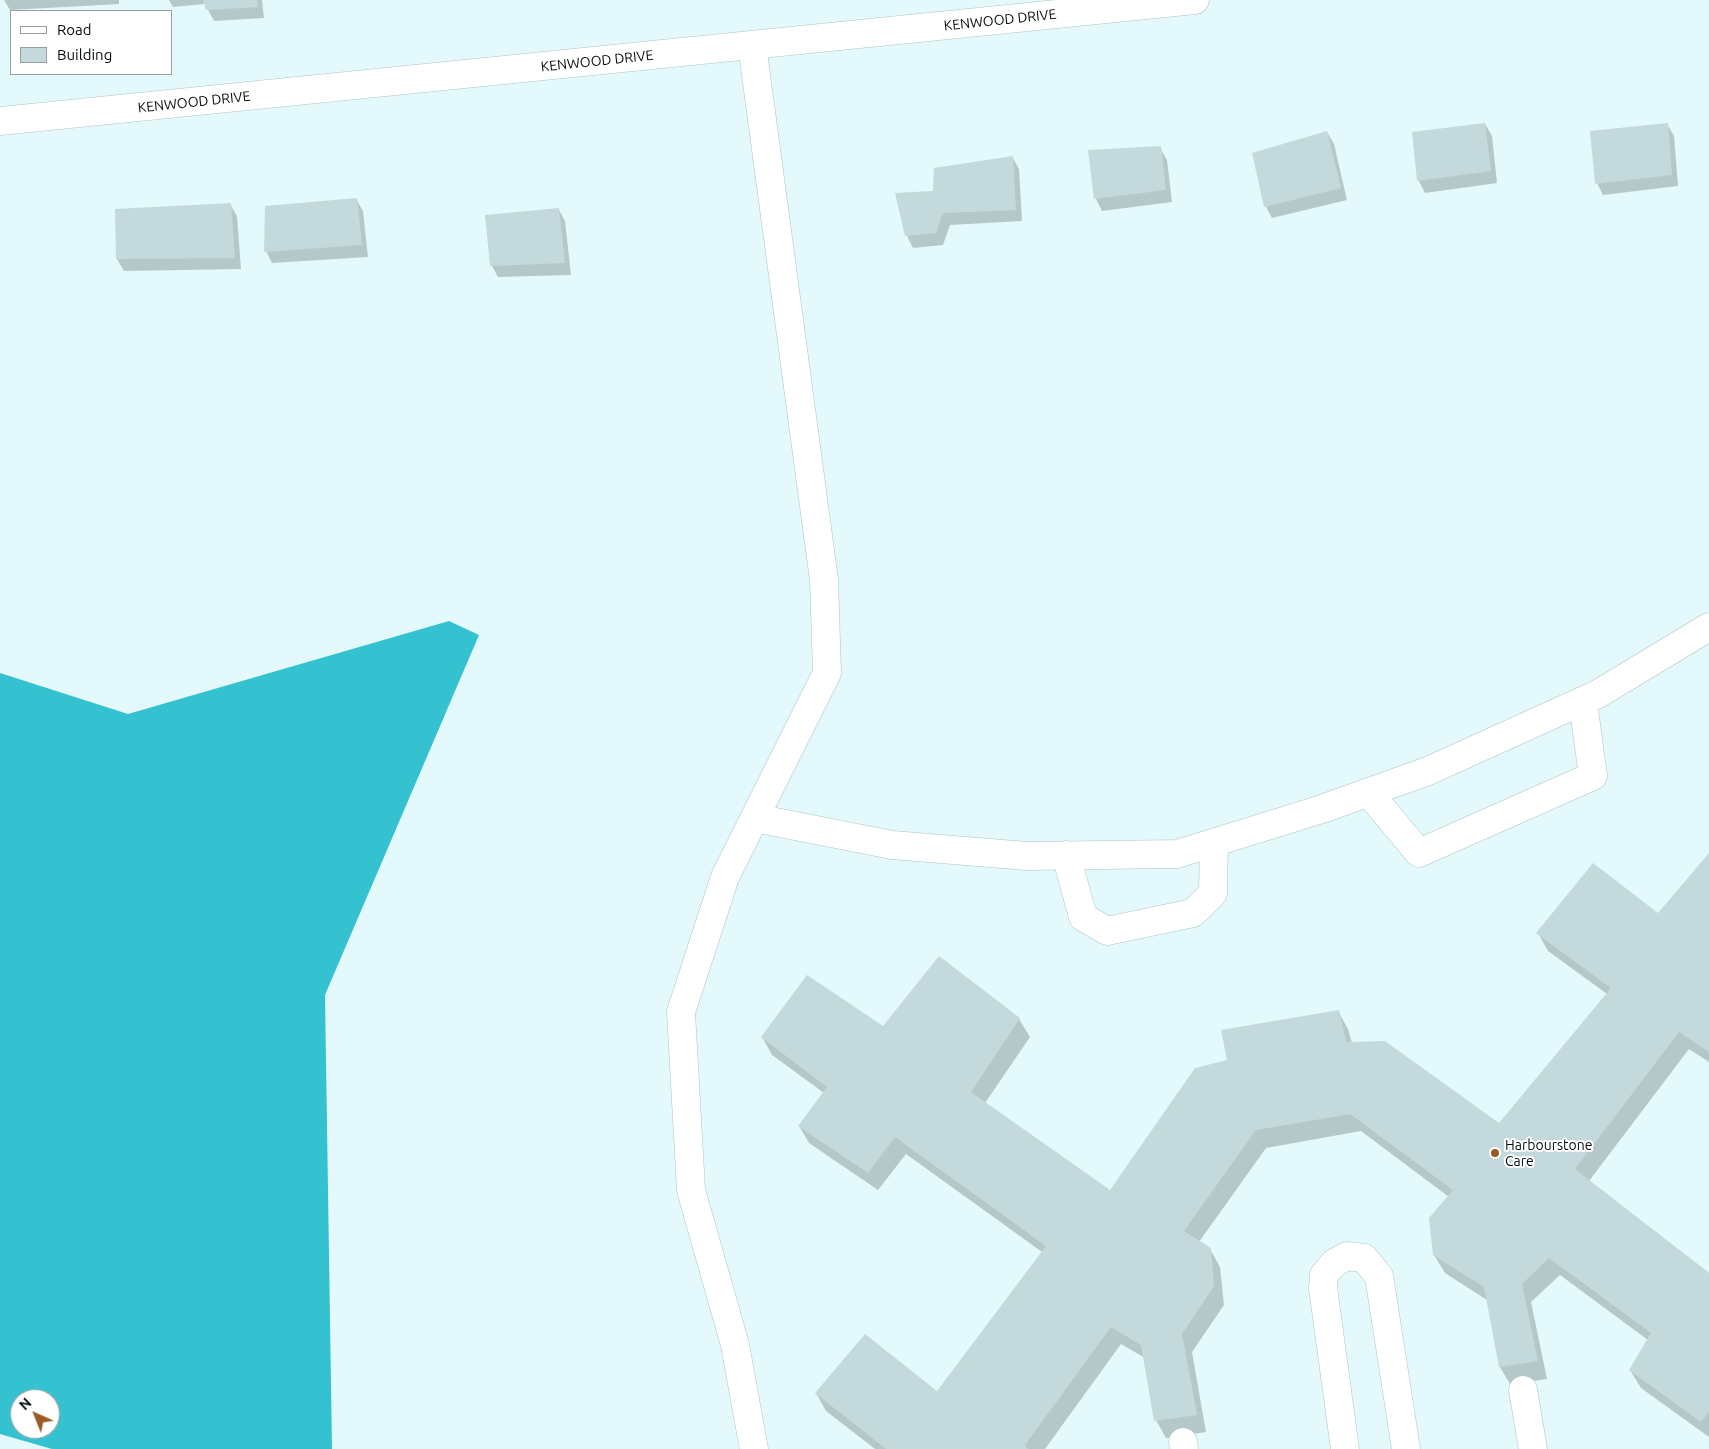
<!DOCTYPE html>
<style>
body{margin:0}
#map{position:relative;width:1709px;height:1449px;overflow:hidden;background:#e3f9fc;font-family:Ubuntu,sans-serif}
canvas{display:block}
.legend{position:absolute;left:10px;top:10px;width:162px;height:65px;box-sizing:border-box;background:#fff;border:1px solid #9b9e9f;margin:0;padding:6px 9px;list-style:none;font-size:15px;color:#060d0e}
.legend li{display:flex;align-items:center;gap:10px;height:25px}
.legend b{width:25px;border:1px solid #9b9e9f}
.north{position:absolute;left:10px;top:1389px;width:50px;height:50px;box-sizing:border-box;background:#fff;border:1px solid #9b9e9f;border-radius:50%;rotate:316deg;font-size:14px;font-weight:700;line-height:20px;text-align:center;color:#060d0e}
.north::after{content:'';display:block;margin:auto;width:18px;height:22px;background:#9b5926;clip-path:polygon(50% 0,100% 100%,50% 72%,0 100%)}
</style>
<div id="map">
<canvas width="1709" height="1449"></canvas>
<ul class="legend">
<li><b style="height:6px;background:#fff"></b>Road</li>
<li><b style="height:14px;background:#c4d9db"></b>Building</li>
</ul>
<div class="north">N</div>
</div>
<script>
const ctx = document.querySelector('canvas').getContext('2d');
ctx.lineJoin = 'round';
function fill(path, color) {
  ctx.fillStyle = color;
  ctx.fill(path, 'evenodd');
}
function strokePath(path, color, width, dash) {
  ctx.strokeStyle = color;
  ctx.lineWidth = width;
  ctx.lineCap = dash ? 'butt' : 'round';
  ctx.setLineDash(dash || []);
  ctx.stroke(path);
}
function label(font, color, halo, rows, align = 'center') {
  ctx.font = font + ' Ubuntu,sans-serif';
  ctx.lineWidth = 4;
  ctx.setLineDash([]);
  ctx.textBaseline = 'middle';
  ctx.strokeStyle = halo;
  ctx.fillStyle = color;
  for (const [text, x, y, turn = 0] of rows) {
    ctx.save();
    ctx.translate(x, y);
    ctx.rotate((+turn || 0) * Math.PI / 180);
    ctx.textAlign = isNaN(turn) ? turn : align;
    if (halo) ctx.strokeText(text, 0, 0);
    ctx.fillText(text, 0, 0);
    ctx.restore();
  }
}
fill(new Path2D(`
 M449,621L479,635L325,995L332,1449H52L0,1434V673L128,714ZM20,1399H50V1429H20Z`), '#34c2d1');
fill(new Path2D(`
 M4,0H119V4L10,10Z
 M169,0H262L264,18L214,21L205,4L173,7Z
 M1485,124L1492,136L1497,183L1425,193L1419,181L1413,133Z
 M1667,124L1674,136L1678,186L1603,195L1597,183Z
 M1327,132L1334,144L1347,200L1272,218L1266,207Z
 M1160,148L1167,160L1172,202L1102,211L1096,199L1089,151Z
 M1013,158L1019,169L1022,221L950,225L943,245L913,248L907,236L935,193Z
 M356,199L363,211L368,257L272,263L266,251Z
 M230,204L237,216L241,269L124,271L117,259V210Z
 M559,210L565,221L571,275L498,277L492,266Z
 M1709,855V1062L1689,1049L1589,1181L1709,1273V1437L1641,1388L1630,1370L1648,1340L1560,1275L1531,1302L1547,1379L1510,1384L1500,1367L1487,1300L1445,1273L1434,1255L1449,1197L1361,1131L1266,1148L1199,1242L1210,1249L1220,1267L1224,1305L1192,1352L1206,1432L1166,1438L1156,1420L1145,1358L1121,1344L1045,1449H875L826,1411L816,1393L937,1392L1042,1252L906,1154L878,1190L809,1143L799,1126L824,1093L772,1055L762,1037L1019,1019L1030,1037L985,1103L1111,1192L1229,1061L1338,1011L1348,1029L1352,1043L1500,1124L1607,994L1548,951L1538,933L1658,915Z`), '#0003');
fill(new Path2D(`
 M203,0H257L258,7L206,10Z
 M1485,123L1491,171L1417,181L1412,132Z
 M1668,123L1672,175L1595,184L1590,131Z
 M1327,131L1341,188L1264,207L1252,153Z
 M1161,146L1166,190L1094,199L1088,150Z
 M1013,156L1016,210L943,213L936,233L905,236L895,193L933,191L934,168Z
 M357,198L362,245L264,252L265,206Z
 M231,203L235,258L116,259L115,209Z
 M559,208L565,263L490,266L485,215Z
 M1709,853V1052L1679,1032L1575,1169L1709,1273V1412L1701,1422L1629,1370L1651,1333L1549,1258L1522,1284L1538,1361L1499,1367L1484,1287L1433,1255L1429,1218L1453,1190L1350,1114L1256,1130L1184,1231L1211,1248L1214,1286L1182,1334L1197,1415L1154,1421L1141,1345L1111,1327L1025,1445L1028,1449H886L815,1393L865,1334L937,1391L1046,1246L895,1137L868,1173L798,1126L827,1087L761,1037L807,975L883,1026L939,956L1020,1018L971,1092L1110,1190L1195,1068L1227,1060L1221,1030L1339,1010L1346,1042L1385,1041L1499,1123L1611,988L1536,933L1593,863L1658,913Z`), '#c4d9db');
const minor = new Path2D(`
 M752,45L824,580L827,673L725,877L681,1012L691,1190L735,1345L754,1449
 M0,121L1195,0
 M1369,793L1419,853L1593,776L1583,702
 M755,818L892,845L1027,856L1177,854L1322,809L1428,771L1598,694L1709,627
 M1066,855L1083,917L1107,931L1193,913L1213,893L1214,843
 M1523,1390L1533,1449
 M1183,1442L1184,1449
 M1345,1449L1323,1288L1324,1275L1334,1263L1347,1256L1364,1258L1379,1276L1406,1449`);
strokePath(minor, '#aec3c5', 29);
strokePath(minor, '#fff', 28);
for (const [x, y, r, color] of [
 [1495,1153,5,"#9b5926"]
]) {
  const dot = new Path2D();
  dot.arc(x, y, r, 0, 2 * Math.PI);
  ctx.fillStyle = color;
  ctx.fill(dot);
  strokePath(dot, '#fff', 2);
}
label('14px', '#060d0e', '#fff', [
 ["KENWOOD DRIVE",1000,20,-6],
 ["KENWOOD DRIVE",597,61,-6],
 ["KENWOOD DRIVE",194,102,-6]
]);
label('14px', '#060d0e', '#fff', [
 ["Harbourstone",1505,1145],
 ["Care",1505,1161]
], 'left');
</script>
